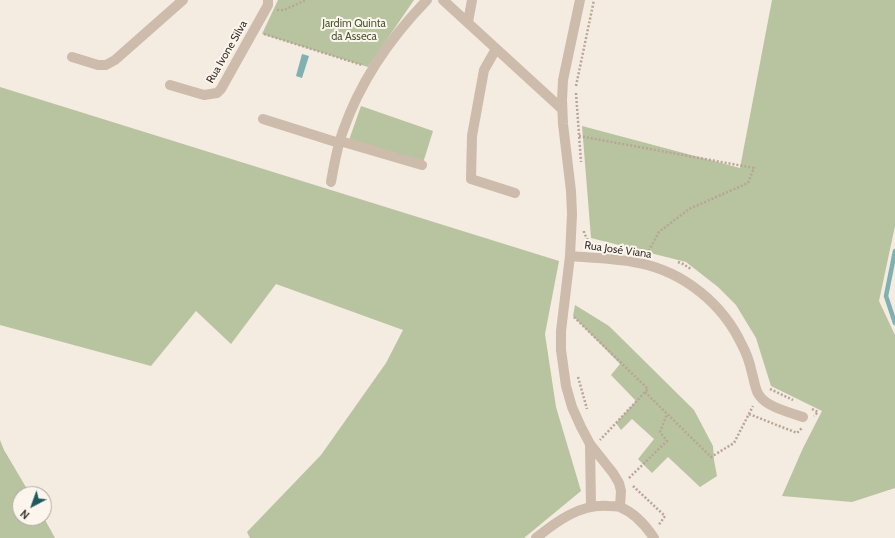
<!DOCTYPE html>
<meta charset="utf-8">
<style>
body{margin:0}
#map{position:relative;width:895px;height:538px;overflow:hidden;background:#f4ebe1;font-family:Cabin,sans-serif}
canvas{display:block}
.north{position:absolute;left:12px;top:486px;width:40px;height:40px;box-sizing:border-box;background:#fbf5ee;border:1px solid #aea6a0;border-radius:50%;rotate:221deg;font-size:11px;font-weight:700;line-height:16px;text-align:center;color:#3b302b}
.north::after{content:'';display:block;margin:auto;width:14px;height:18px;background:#1f5a5e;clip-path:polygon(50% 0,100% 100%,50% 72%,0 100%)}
</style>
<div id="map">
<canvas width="895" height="538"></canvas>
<div class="north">N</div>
</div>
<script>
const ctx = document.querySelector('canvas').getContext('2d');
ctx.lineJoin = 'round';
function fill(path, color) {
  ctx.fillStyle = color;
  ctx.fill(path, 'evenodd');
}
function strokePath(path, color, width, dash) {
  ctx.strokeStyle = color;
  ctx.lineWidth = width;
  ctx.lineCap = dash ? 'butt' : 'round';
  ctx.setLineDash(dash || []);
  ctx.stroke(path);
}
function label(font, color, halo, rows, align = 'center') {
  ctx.font = font + ' Cabin,sans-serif';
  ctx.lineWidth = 4;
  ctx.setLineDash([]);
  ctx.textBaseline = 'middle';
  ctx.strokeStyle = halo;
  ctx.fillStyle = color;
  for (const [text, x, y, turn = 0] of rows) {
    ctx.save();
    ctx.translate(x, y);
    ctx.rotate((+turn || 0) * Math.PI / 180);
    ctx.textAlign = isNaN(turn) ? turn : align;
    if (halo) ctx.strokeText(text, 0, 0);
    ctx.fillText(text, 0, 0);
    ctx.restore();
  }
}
fill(new Path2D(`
 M278,0H414L368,67L262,34Z
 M772,0H895V226L879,301L895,335V488L852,502L782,496L803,448L822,411L771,386L756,338L736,305L718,287L686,262L591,238L582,126L740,168Z
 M0,87L559,261L545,334L556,407L581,491L524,538H250L247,532L321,455L386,363L403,330L276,284L231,344L196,311L151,366L0,325Z
 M361,106L433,131L423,163L349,140Z
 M575,305L609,326L694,410L713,446L714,460L717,476L700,487L668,457L652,473L638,459L654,439L632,419L621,430L616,423L636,401L611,375L620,364L573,316Z
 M0,440L4,450L30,494H20V518H44L55,538H0Z`), '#b8c4a0');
fill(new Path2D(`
 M302,54L309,56L302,78L296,76Z`), '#7fb0b2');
strokePath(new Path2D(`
 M895,251L886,296L895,323`), '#7fb0b2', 4.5);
strokePath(new Path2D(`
 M277,10H284L306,0
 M264,34L362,65
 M576,86L594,0
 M576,93L581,162
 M579,136L754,168L748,183L689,209L659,232L647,254
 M584,231V233L590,244H593
 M678,262L683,264L691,269
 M574,317L648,389L600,440
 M578,377L587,409
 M770,389L793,400
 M645,392L711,457L734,443L753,406
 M812,409L818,412L814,416
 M749,414L797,433L802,428
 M629,478L667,441L660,432L667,414
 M633,486L665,516L658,526`), '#b9a596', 2.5, [2, 2]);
strokePath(new Path2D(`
 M443,0L562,109
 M580,0L563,80L562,100L563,124L571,191L572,214L570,256L561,331V350L566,386L572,407L581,427L590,444L613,473L619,483L621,491L620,507
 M468,22L472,0
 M496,49L484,70L472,136L471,179L515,193
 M72,57L98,65H106L115,60L183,0
 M170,85L204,95L217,93L221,89L268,5V0
 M263,119L339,143
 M340,141L422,165
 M331,182C334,165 337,147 343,131C360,82 391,37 427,0
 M570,256C593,258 617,258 639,263C684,272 723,304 742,345C747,354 750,364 752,373C756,387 755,396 769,404C779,410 791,413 803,417
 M590,444L591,506
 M536,538C557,521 580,504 608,506C612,506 616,506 620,507C635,513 646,526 654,538`), '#cdbbac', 10);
label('11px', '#4a5a2e', '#fbf5ee', [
 ["Jardim Quinta",354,24],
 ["da Asseca",354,37]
]);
label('11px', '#3b302b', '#fbf5ee', [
 ["Rua Ivone Silva",227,52,-60],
 ["Rua José Viana",618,250,8]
]);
</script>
